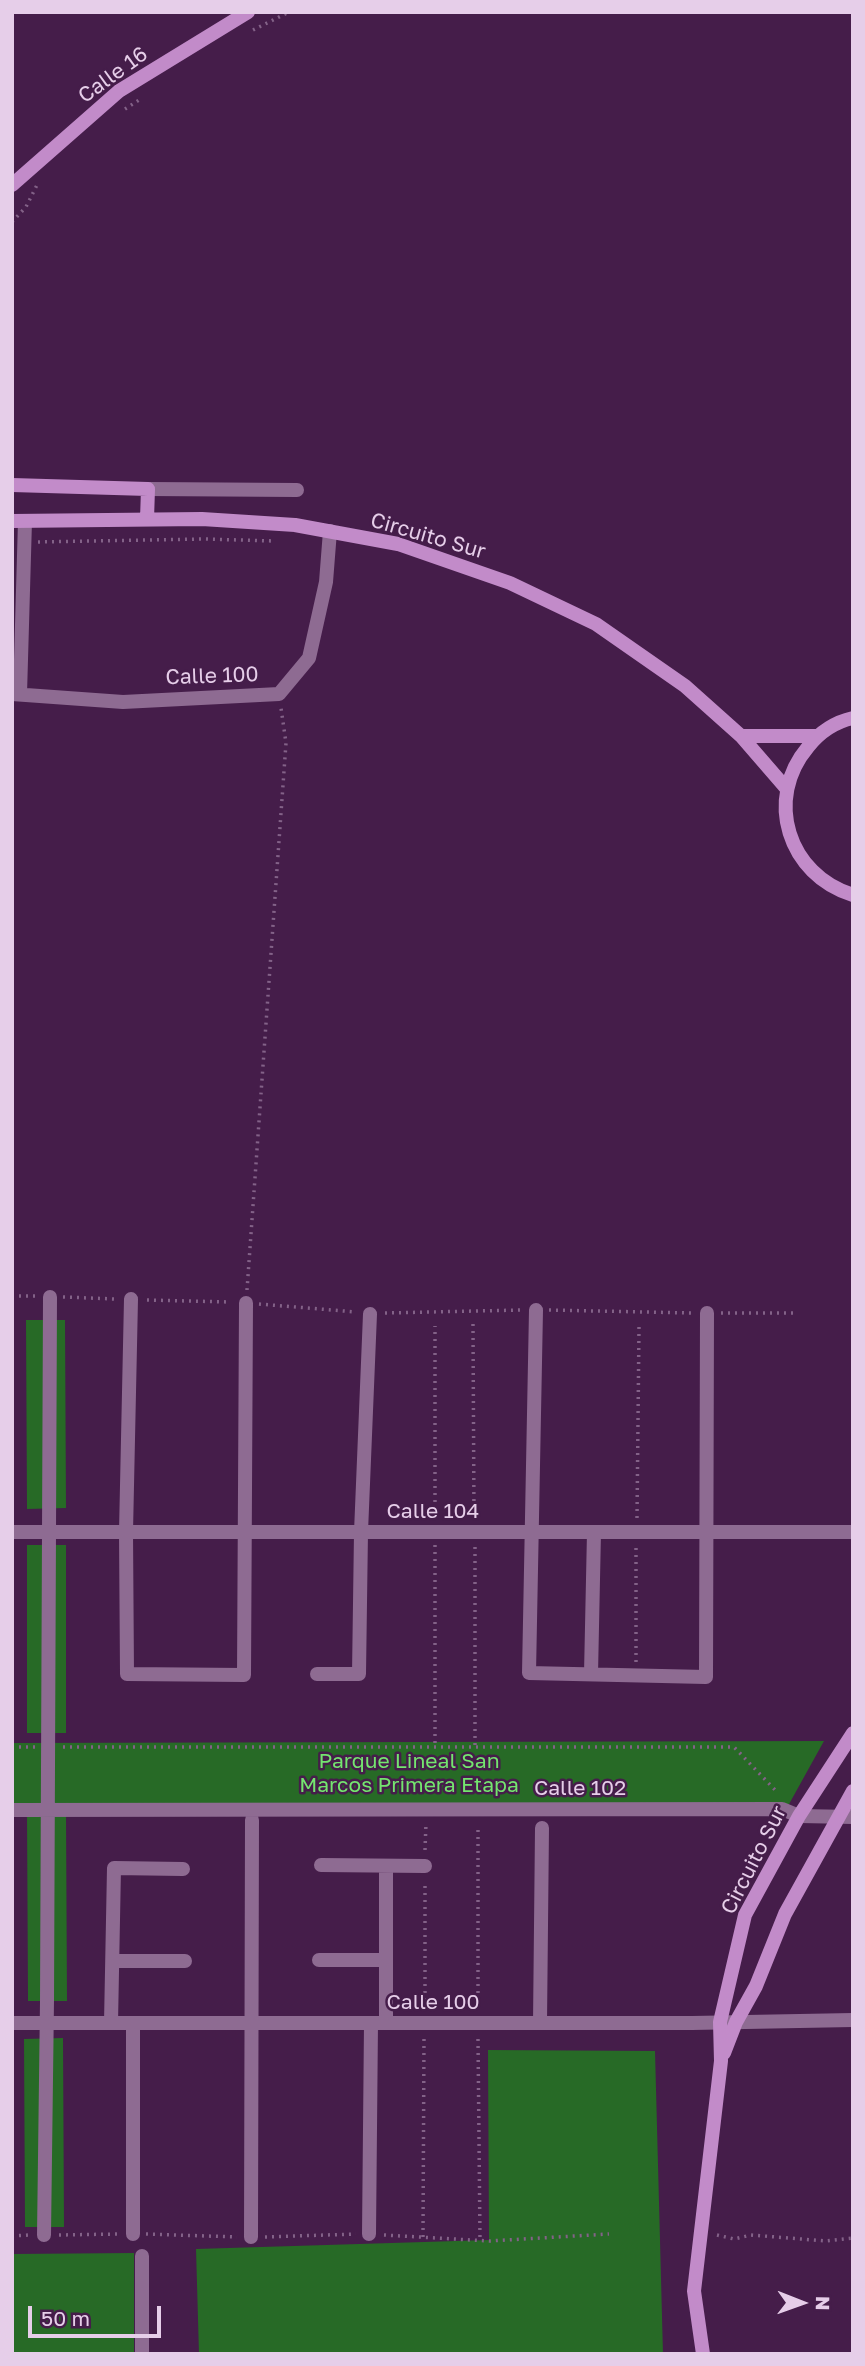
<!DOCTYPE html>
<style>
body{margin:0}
#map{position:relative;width:865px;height:2366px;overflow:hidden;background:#451d4a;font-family:"Golos Text",sans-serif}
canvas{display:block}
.frame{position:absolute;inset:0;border:14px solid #e6cee9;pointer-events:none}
.north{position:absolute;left:767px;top:2268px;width:70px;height:70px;-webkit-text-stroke:5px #451d4a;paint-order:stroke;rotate:91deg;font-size:19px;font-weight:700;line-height:28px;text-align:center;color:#e6cee9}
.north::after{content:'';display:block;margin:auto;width:24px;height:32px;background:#e6cee9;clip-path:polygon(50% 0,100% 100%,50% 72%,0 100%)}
.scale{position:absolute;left:28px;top:2306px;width:133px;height:32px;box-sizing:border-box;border:4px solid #e6cee9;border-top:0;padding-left:9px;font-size:21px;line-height:24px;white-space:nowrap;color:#e6cee9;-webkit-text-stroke:5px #451d4a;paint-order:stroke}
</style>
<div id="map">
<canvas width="865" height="2366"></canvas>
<div class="frame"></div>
<div class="north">N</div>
<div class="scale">50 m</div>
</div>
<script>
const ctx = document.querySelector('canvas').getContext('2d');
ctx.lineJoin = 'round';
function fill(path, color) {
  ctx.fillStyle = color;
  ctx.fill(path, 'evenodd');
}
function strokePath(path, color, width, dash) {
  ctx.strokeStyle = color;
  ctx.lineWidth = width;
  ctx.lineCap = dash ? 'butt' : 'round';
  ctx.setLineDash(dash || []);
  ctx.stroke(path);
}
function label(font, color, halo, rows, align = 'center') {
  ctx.font = font + ' "Golos Text",sans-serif';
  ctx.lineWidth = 5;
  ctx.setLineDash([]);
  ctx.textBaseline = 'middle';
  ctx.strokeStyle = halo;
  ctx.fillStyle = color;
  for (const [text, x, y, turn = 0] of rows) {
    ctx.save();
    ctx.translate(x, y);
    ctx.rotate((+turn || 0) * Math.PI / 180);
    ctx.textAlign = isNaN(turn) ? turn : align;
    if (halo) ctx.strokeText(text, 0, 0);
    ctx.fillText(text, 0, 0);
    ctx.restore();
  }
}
fill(new Path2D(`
 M26,1320H65L66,1508L27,1509Z
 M27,1545H66V1733H27Z
 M824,1741L788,1806L12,1804V1743Z
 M66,1812L67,2001H28L27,1813Z
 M63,2038L64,2227H25L24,2039Z
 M488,2050L655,2051L663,2354H199L196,2249L489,2240Z
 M134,2253V2354H12V2254Z`), '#276a26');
strokePath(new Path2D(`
 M253,30L289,12
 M125,109L139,100
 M12,222L26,207L37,185
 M38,542L204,539L275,541
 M247,1290L286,743L281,708
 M12,1296H35
 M63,1297L115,1299
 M147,1300L231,1302
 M259,1304L356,1312
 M549,1310L692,1313
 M385,1313L521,1310
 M721,1313H793
 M473,1324L474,1518
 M435,1516V1326
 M637,1518L639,1327
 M435,1545V1747
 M475,1547V1747
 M636,1662V1547
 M12,1747H35
 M63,1747H734L778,1793
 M425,1850L426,1823
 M425,2007V1882
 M478,2007V1826
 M478,2039L480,2240
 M146,2234L237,2237
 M59,2235L118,2234
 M384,2235L489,2241L609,2234
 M717,2235L734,2239L751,2235L826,2241L853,2238
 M12,2236L30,2235
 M265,2237L356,2234
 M423,2237L424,2036`), '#836288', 3.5, [2, 5]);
strokePath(new Path2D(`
 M148,489L297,490
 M12,694L123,702L279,694L309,658L326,582L330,531
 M20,694L25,521
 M131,1299L126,1532L127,1674L244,1675L246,1303
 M536,1310L529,1673L706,1677L707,1313
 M12,1532H853
 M317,1674H359L361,1532L370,1314
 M591,1674L594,1532
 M12,1810L782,1809L799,1816L853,1817
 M321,1865L425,1866
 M319,1960H385
 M113,1961H185
 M12,2023H692L853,2020
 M111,2023L114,1868L183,1869
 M386,2023V1866
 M540,2023L542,1828
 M133,2234V2023
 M369,2234L371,2023
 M44,2235L47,2001L50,1297
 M251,2237L252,1820
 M142,2354V2256`), '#8e6b92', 14);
strokePath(new Path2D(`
 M12,185L119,91L248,12
 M12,485L148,489L147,519
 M12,521L202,519L295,525L398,544L510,583L596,624L685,686L741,736L786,788
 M853,718C835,722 819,733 808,747C764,799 788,875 853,895
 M741,736H817
 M724,2053L736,2022L756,1986L785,1914L853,1791
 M703,2354L694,2291L721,2061L720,2022L745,1915L799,1816L853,1733`), '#c28bc9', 14);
label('21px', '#e6cee9', '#451d4a', [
 ["Calle 16",113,75,-36],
 ["Circuito Sur",428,536,16],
 ["Calle 100",212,676,-2],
 ["Calle 104",433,1511],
 ["Calle 102",580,1788],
 ["Circuito Sur",754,1860,-63],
 ["Calle 100",433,2002]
]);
label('21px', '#74e56f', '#451d4a', [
 ["Parque Lineal San",409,1761],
 ["Marcos Primera Etapa",409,1785]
]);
</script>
